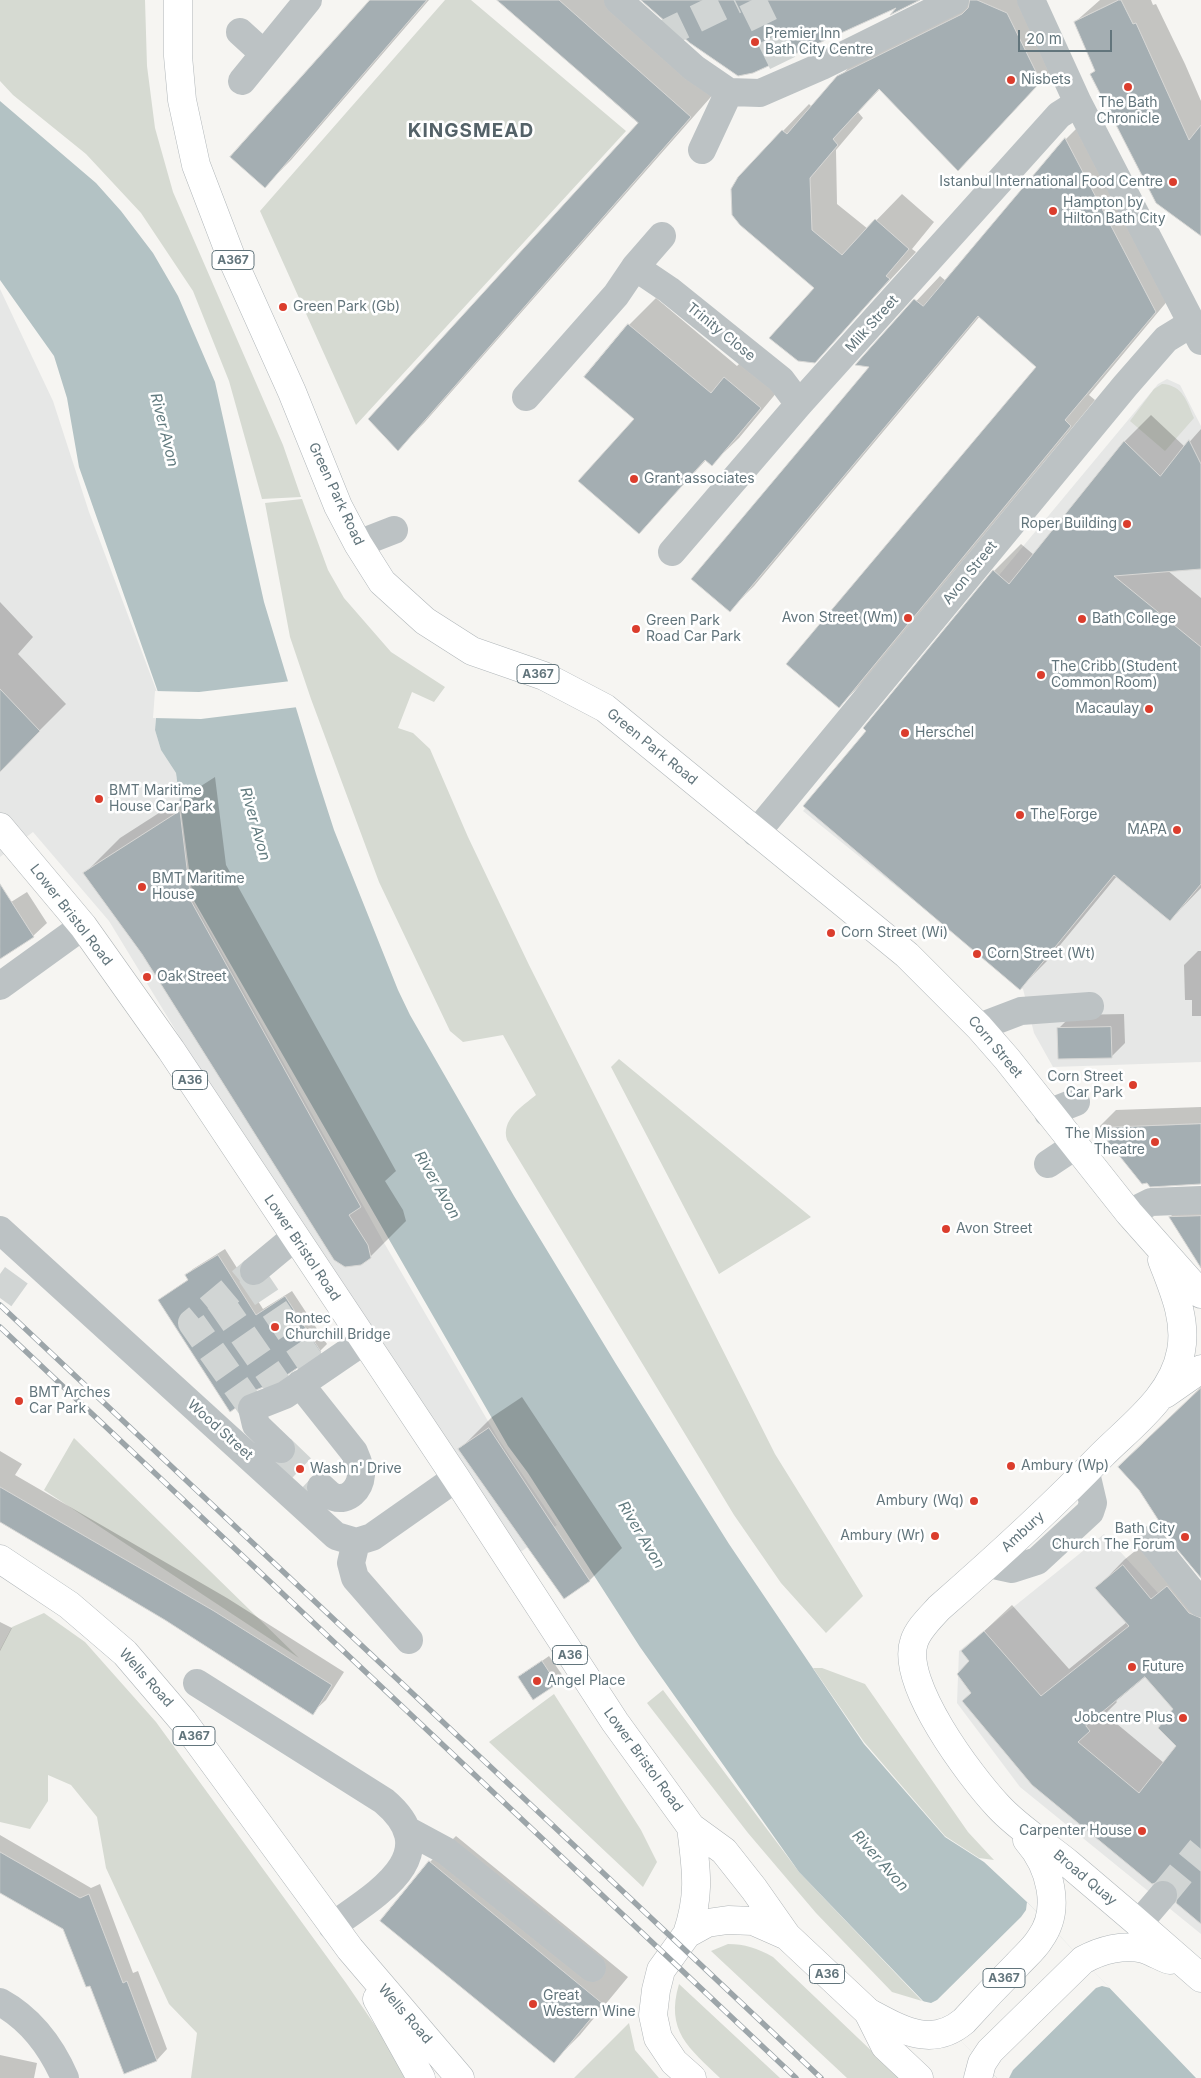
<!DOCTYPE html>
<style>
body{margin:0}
#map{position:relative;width:1201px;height:2078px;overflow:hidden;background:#f6f5f2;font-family:Inter,sans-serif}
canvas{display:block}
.scale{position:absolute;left:1018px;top:30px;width:94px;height:22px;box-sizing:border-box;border:2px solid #62757c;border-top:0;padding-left:6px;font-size:15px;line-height:18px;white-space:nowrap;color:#62757c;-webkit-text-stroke:4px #fff;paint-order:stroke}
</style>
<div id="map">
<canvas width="1201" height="2078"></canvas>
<div class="scale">20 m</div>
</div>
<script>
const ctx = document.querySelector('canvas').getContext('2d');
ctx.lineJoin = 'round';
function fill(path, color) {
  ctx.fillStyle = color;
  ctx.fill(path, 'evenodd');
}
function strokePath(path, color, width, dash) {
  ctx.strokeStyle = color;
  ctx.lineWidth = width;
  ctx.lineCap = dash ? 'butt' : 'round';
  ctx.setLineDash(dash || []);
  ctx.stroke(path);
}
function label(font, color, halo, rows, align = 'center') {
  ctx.font = font + ' Inter,sans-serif';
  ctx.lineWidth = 5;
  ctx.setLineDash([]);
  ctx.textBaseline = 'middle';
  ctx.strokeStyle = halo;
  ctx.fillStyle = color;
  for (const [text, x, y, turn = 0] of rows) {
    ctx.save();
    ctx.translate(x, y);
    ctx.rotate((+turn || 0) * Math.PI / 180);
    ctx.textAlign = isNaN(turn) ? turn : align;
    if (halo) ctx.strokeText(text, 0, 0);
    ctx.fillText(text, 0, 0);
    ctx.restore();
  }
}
fill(new Path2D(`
 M0,289L53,401L89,512L157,692L155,730L161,750L176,773L192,899L383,1241L499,1440L557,1525L518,1554L276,1195L109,921L33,832L0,857Z
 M1167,379L1180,385L1201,426V1062L1053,1067L1034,1033L1023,989L803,811L1158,384Z
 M1104,1534L1201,1640V1934L1020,1787L957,1703L959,1651Z`), '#e6e7e6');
fill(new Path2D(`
 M0,0H145L147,66L155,128L173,192L283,445L301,497L262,499L229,381L193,291L141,213L86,154L13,95L0,81Z
 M445,0H471L626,131L356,425L260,211Z
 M1162,384C1183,385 1187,402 1194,418L1165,451L1130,421L1154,389Z
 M302,499L328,570L344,598L391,652L445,687L434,702L412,692L398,728L413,733L430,749L468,837L529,965L775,1454L863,1596L826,1633L781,1583L734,1515L507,1140C501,1120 521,1107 536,1095L503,1035L463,1042L450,1031L379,882L311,699L290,637L265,503Z
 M619,1059L811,1217L719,1274L611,1067Z
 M74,1438L299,1658L44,1490Z
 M44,1613L85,1642L156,1722L346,1983L411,2078H191L197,2033L169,2004L106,1868L97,1817L71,1785L48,1775V1801L30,1829L0,1822V1650L12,1627Z
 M813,1668H822L865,1684L968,1832L994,1860L979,1858L945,1836L864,1742Z
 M663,1690L799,1872L922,2001L892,1992L816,1913L748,1833L647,1703Z
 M554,1694L641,1830L657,1862L643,1887L489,1742Z
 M728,1944C745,1944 757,1948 773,1957L900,2078H847L711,1951Z
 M679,1984L780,2078H720C689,2048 665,2031 679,1984Z
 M629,2023L635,2050L659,2078H574Z`), '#d6dad2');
fill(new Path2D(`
 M0,101L96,183L121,211L153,253L178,296L215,382L264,602L316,774L334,830L398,990L410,1015L514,1196L616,1364L729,1544L864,1744L945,1837L984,1862L1027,1902L1196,2078H997L799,1872L640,1647L528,1473L508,1446L193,899L176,773L161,750L155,730L158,692L79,467L67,398L54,356L0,280Z`), '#b3c2c4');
fill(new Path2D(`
 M291,681L298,707L201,719L153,718L155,691L199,692Z
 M1027,1902L1110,1988L1102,1986L1096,1988L1013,2070L1009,2078H997L922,2001L931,2003L937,2000L1021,1917L1026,1910Z`), '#f6f5f2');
fill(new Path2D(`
 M372,0H429L291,160L265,186Z
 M499,0H615L717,90L424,423L398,449L639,123Z
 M965,0H1040L1062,59L958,170L880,89L858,112L863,118L836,150L837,204L868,229L902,194L934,222L912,249L916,252L815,361V288L783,131L809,104L812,107L865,50Z
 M1100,0H1151L1153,5L1156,4L1185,64L1201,101V234L1092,74L1096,70L1075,22Z
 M1090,115L1179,287L1089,395L1095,400L863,682L839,707L1038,367L980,316L754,586L730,610L872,365L857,364L940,276L946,281L1066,139Z
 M656,298L737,366L752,351L787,380L739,438L712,464L706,460L639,533L636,418L629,325Z
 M1151,415L1185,447L1201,429V567L1167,570L1201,598V888L1170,920L1117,876L1047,961L1020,988L868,731L994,571L1021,544L1034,555L1125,441Z
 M0,602L33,637L18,654L66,704L0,770Z
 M215,777L226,865L396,1171L385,1181L403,1210L406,1221L370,1257L85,873L120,838Z
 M27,892L47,923L33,936L0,957V909Z
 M1198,951H1201V1016H1192V1000H1185L1184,965Z
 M1124,1014L1125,1043L1111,1057L1058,1029L1072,1015Z
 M1201,1107V1183L1143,1182L1098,1128L1116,1110Z
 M1201,1198V1264L1170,1217L1188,1199Z
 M225,1249L263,1309L292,1291L327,1344L320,1351L245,1393L243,1399L236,1406L159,1300L189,1279L187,1275L193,1269Z
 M1201,1387V1577L1143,1443Z
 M522,1397L622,1548L590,1580L564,1597L460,1449L492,1417Z
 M0,1451L22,1464L15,1475L227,1598L344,1672L326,1700L312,1713L165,1619L0,1522Z
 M1151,1538L1201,1582V1922L1174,1882L972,1693L970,1661L963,1651L1012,1605L1069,1669L1127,1622L1097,1588L1124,1560ZM1145,1675L1175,1709L1178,1745L1164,1763L1105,1714L1117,1702L1115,1700Z
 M0,1622L12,1628L0,1651Z
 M549,1656L563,1676L556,1683L519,1677Z
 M0,1835L91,1888L100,1884L133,1973L138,1971L167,2049L157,2060L124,2072L90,1984L64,1928L0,1891Z
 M456,1836L628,1977L580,2035L554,2061L430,1862Z
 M0,2055L37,2063L34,2078H0Z`), '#0003');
const building = new Path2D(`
 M370,0H427L265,188L230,157Z
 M497,0H559L691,117L398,451L368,419L638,123Z
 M641,0H920L890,15L896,8L753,73L738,76L690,43Z
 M970,0H977L1007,13L1037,74L1036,87L958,171L879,89L833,139L838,145L810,178L812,230L842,255L875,219L909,249L886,276L890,279L815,363L798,361L769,338L814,288L740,225L732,215L731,189L738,177L782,130L787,134L837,76L962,14L968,8Z
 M1119,0H1121L1133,24L1136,23L1189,140L1201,125V236L1156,203L1090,74L1095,71L1074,22Z
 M1065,138L1156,312L1065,420L1071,426L839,708L786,664L1036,367L978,316L730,612L691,579L869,367L855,365L914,299L923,306Z
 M628,324L711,393L724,377L761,408L712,466L705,460L639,534L578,481L634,419L584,377Z
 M1189,440L1201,464V569L1114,576L1201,647V884L1170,921L1114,875L1020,990L803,806L866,731L863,728L993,570L1009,584L1124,441L1160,476Z
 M0,689L40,731L0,772Z
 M180,811L191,901L361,1207L349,1215L368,1245L371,1258L361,1265L345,1267L334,1260L142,954L83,873Z
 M0,884L34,937L0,959Z
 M1111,1027L1112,1058L1058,1059L1057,1028Z
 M1201,1124V1184L1150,1187L1147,1183L1142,1184L1097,1128Z
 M1201,1216V1268L1169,1217Z
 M218,1255L256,1315L285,1296L321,1352L278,1381L246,1394L240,1398L237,1407L230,1412L158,1300L188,1280L185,1275Z
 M1201,1388V1578L1177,1549L1139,1490L1118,1467Z
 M489,1428L590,1581L564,1599L458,1449Z
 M0,1487L214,1611L332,1685L313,1715L165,1620L0,1522Z
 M1123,1565L1151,1599L1167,1586L1189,1613L1201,1618V1924L1176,1903L1178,1890L1173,1883L1165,1880L1152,1884L1032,1785L962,1701L971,1693L957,1674L969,1661L961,1651L984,1631L1041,1696L1129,1626L1095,1588ZM1145,1677L1173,1709L1158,1728L1176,1746L1139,1793L1078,1742L1090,1731L1086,1726Z
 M542,1661L557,1684L533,1700L518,1677Z
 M0,1852L80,1898L89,1894L123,1983L127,1981L157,2061L124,2074L90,1986L86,1987L63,1929L0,1893Z
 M429,1861L603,2004L554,2063L380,1921Z`);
fill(building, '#a4aeb2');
strokePath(building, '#d7d7d5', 1);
strokePath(new Path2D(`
 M752,0L791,80
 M658,37L735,0
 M251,1274L317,1372
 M0,1298L18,1273
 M219,1300L285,1395
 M252,1408L192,1323L254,1271
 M281,1449L321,1487
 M1163,1895L1201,1849`), '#d1d5d4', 28, [28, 14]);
const major = new Path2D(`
 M178,0V56L182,100L196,165L230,254L292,392L338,506L358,544L382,582L425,621L472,651L544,676L605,708L907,955L979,1027L1007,1059L1129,1213L1201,1294
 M1162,1260C1173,1289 1187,1319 1181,1351C1173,1396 1132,1425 1102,1455C1050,1509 995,1559 939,1608C930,1618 918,1629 914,1642C900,1683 970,1776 998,1806C1018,1828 1046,1845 1069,1864C1113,1901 1157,1939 1201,1978
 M1165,1394L1201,1369
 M0,1559L69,1605L125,1653L183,1721L350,1949L460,2078
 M377,1999L421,2078
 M868,2012C900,2029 931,2049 964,2021C981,2002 999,1983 1017,1965C1024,1957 1034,1949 1040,1939C1062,1909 1050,1866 1027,1840
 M978,2078L982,2063L990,2051L1083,1960C1101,1950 1124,1944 1144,1949C1154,1952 1166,1960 1170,1960`);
const highway = new Path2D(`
 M0,827L83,926L171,1050L456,1478L615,1722L691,1827L724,1851L754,1889L787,1936
 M687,1934C701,1893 696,1869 691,1827
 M692,2078L674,2062L658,2038L653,2015L656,1990L661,1970L687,1934L707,1923L728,1920L753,1921L787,1936L868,2012L885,2046L919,2078`);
strokePath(major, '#b0b6b9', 29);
strokePath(highway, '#b0b5b7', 29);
strokePath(new Path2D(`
 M618,0L694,68L729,92L760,93L822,66L955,0
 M1031,0L1078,103L1201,341
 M240,32L263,53
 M242,81L308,0
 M702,150L729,92
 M635,267L662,236
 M526,397L616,295L635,267L669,290L781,380L799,404
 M358,544L394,530
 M672,552L799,404L1059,115L1078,103
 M756,833L1125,386L1166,339L1192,323
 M0,986L83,926
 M979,1027L1021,1011L1090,1006
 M1048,1113L1076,1102
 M1048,1164L1075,1146
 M1129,1213L1151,1202L1201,1200
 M0,1230L336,1536L356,1542L372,1537L456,1478
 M254,1271L295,1237
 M300,1384L354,1452C357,1459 361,1468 361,1475C360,1489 348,1502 334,1497C329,1495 325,1490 321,1487
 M281,1449L256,1425L252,1408L285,1395L364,1341
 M1150,1540L1201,1603
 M356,1542L351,1563L355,1578L409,1640
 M989,1564L1012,1569L1037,1561L1090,1512L1093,1503L1086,1473
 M197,1683L384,1801C448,1855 375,1895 332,1926
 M407,1830L446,1851L592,1968
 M1139,1923L1163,1895
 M0,2002C31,2019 51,2046 65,2078`), '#bcc2c4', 28);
strokePath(major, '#fff', 28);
strokePath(highway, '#fff', 28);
const rail = new Path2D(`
 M0,1305L821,2078
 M0,1327L796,2078`);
strokePath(rail, '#9ca5a9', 5.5);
strokePath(rail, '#fff', 4, [11]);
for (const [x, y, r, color] of [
 [755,42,5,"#db3d2d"],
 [1011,80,5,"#db3d2d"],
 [1128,87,5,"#db3d2d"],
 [1173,182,5,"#db3d2d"],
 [1053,211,5,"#db3d2d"],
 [283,307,5,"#db3d2d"],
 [634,479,5,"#db3d2d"],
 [1127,524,5,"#db3d2d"],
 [908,618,5,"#db3d2d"],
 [1082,619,5,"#db3d2d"],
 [636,629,5,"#db3d2d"],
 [1041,675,5,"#db3d2d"],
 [1149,709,5,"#db3d2d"],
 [905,733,5,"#db3d2d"],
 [99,799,5,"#db3d2d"],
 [1020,815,5,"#db3d2d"],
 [1177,830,5,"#db3d2d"],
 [142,887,5,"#db3d2d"],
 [831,933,5,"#db3d2d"],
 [977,954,5,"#db3d2d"],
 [147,977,5,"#db3d2d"],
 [1133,1085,5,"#db3d2d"],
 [1155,1142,5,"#db3d2d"],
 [946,1229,5,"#db3d2d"],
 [275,1327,5,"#db3d2d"],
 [19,1401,5,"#db3d2d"],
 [1011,1466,5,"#db3d2d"],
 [300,1469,5,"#db3d2d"],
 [974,1501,5,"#db3d2d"],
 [935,1536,5,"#db3d2d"],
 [1185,1537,5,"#db3d2d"],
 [1132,1667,5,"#db3d2d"],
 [537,1681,5,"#db3d2d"],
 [1183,1718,5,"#db3d2d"],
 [1142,1831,5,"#db3d2d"],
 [533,2004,5,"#db3d2d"]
]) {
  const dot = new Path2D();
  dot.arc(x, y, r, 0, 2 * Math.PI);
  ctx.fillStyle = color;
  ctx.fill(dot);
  strokePath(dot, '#fff', 2);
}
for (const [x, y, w] of [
 [233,260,42],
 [538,674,42],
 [190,1080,35],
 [570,1655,35],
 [194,1736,42],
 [827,1974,35],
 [1004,1978,42]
]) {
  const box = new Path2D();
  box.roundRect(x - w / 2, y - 9.5, w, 19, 4);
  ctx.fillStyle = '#fff';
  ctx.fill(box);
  strokePath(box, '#62757c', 1);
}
label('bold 12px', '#62757c', null, [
 ["A367",233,260],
 ["A367",538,674],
 ["A36",190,1080],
 ["A36",570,1655],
 ["A367",194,1736],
 ["A36",827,1974],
 ["A367",1004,1978]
]);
label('14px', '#62757c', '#fff', [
 ["Premier Inn",765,34],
 ["Bath City Centre",765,50],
 ["Nisbets",1021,80],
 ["The Bath",1128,103,"center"],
 ["Chronicle",1128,119,"center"],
 ["Istanbul International Food Centre",1163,182,"right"],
 ["Hampton by",1063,203],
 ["Hilton Bath City",1063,219],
 ["Green Park (Gb)",293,307],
 ["Grant associates",644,479],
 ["Roper Building",1117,524,"right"],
 ["Avon Street (Wm)",898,618,"right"],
 ["Bath College",1092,619],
 ["Green Park",646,621],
 ["Road Car Park",646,637],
 ["The Cribb (Student",1051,667],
 ["Common Room)",1051,683],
 ["Macaulay",1139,709,"right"],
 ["Herschel",915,733],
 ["BMT Maritime",109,791],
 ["House Car Park",109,807],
 ["The Forge",1030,815],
 ["MAPA",1167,830,"right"],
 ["BMT Maritime",152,879],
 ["House",152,895],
 ["Corn Street (Wi)",841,933],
 ["Corn Street (Wt)",987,954],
 ["Oak Street",157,977],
 ["Corn Street",1123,1077,"right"],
 ["Car Park",1123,1093,"right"],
 ["The Mission",1145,1134,"right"],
 ["Theatre",1145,1150,"right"],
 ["Avon Street",956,1229],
 ["Rontec",285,1319],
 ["Churchill Bridge",285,1335],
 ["BMT Arches",29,1393],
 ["Car Park",29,1409],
 ["Ambury (Wp)",1021,1466],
 ["Wash n' Drive",310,1469],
 ["Ambury (Wq)",964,1501,"right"],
 ["Bath City",1175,1529,"right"],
 ["Church The Forum",1175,1545,"right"],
 ["Ambury (Wr)",925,1536,"right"],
 ["Future",1142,1667],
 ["Angel Place",547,1681],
 ["Jobcentre Plus",1173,1718,"right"],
 ["Carpenter House",1132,1831,"right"],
 ["Great",543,1996],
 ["Western Wine",543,2012]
], 'left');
label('14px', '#62757c', '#fff', [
 ["Milk Street",872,324,-48],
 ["Trinity Close",721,332,39],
 ["Green Park Road",336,494,65],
 ["Avon Street",970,573,-51],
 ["Green Park Road",652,747,39],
 ["Lower Bristol Road",71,915,52],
 ["Corn Street",995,1047,50],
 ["Lower Bristol Road",302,1248,56],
 ["Wood Street",220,1430,42],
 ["Ambury",1023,1532,-43],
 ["Wells Road",146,1678,48],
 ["Lower Bristol Road",643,1760,54],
 ["Broad Quay",1085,1878,40],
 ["Wells Road",405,2014,49]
]);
label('italic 15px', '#627b7f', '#fff', [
 ["River Avon",164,430,76],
 ["River Avon",255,824,74],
 ["River Avon",437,1185,60],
 ["River Avon",641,1535,59],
 ["River Avon",880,1861,48]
]);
ctx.letterSpacing = '1px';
label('bold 19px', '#546268', '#fff', [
 ["KINGSMEAD",471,131]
]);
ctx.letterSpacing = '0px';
</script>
